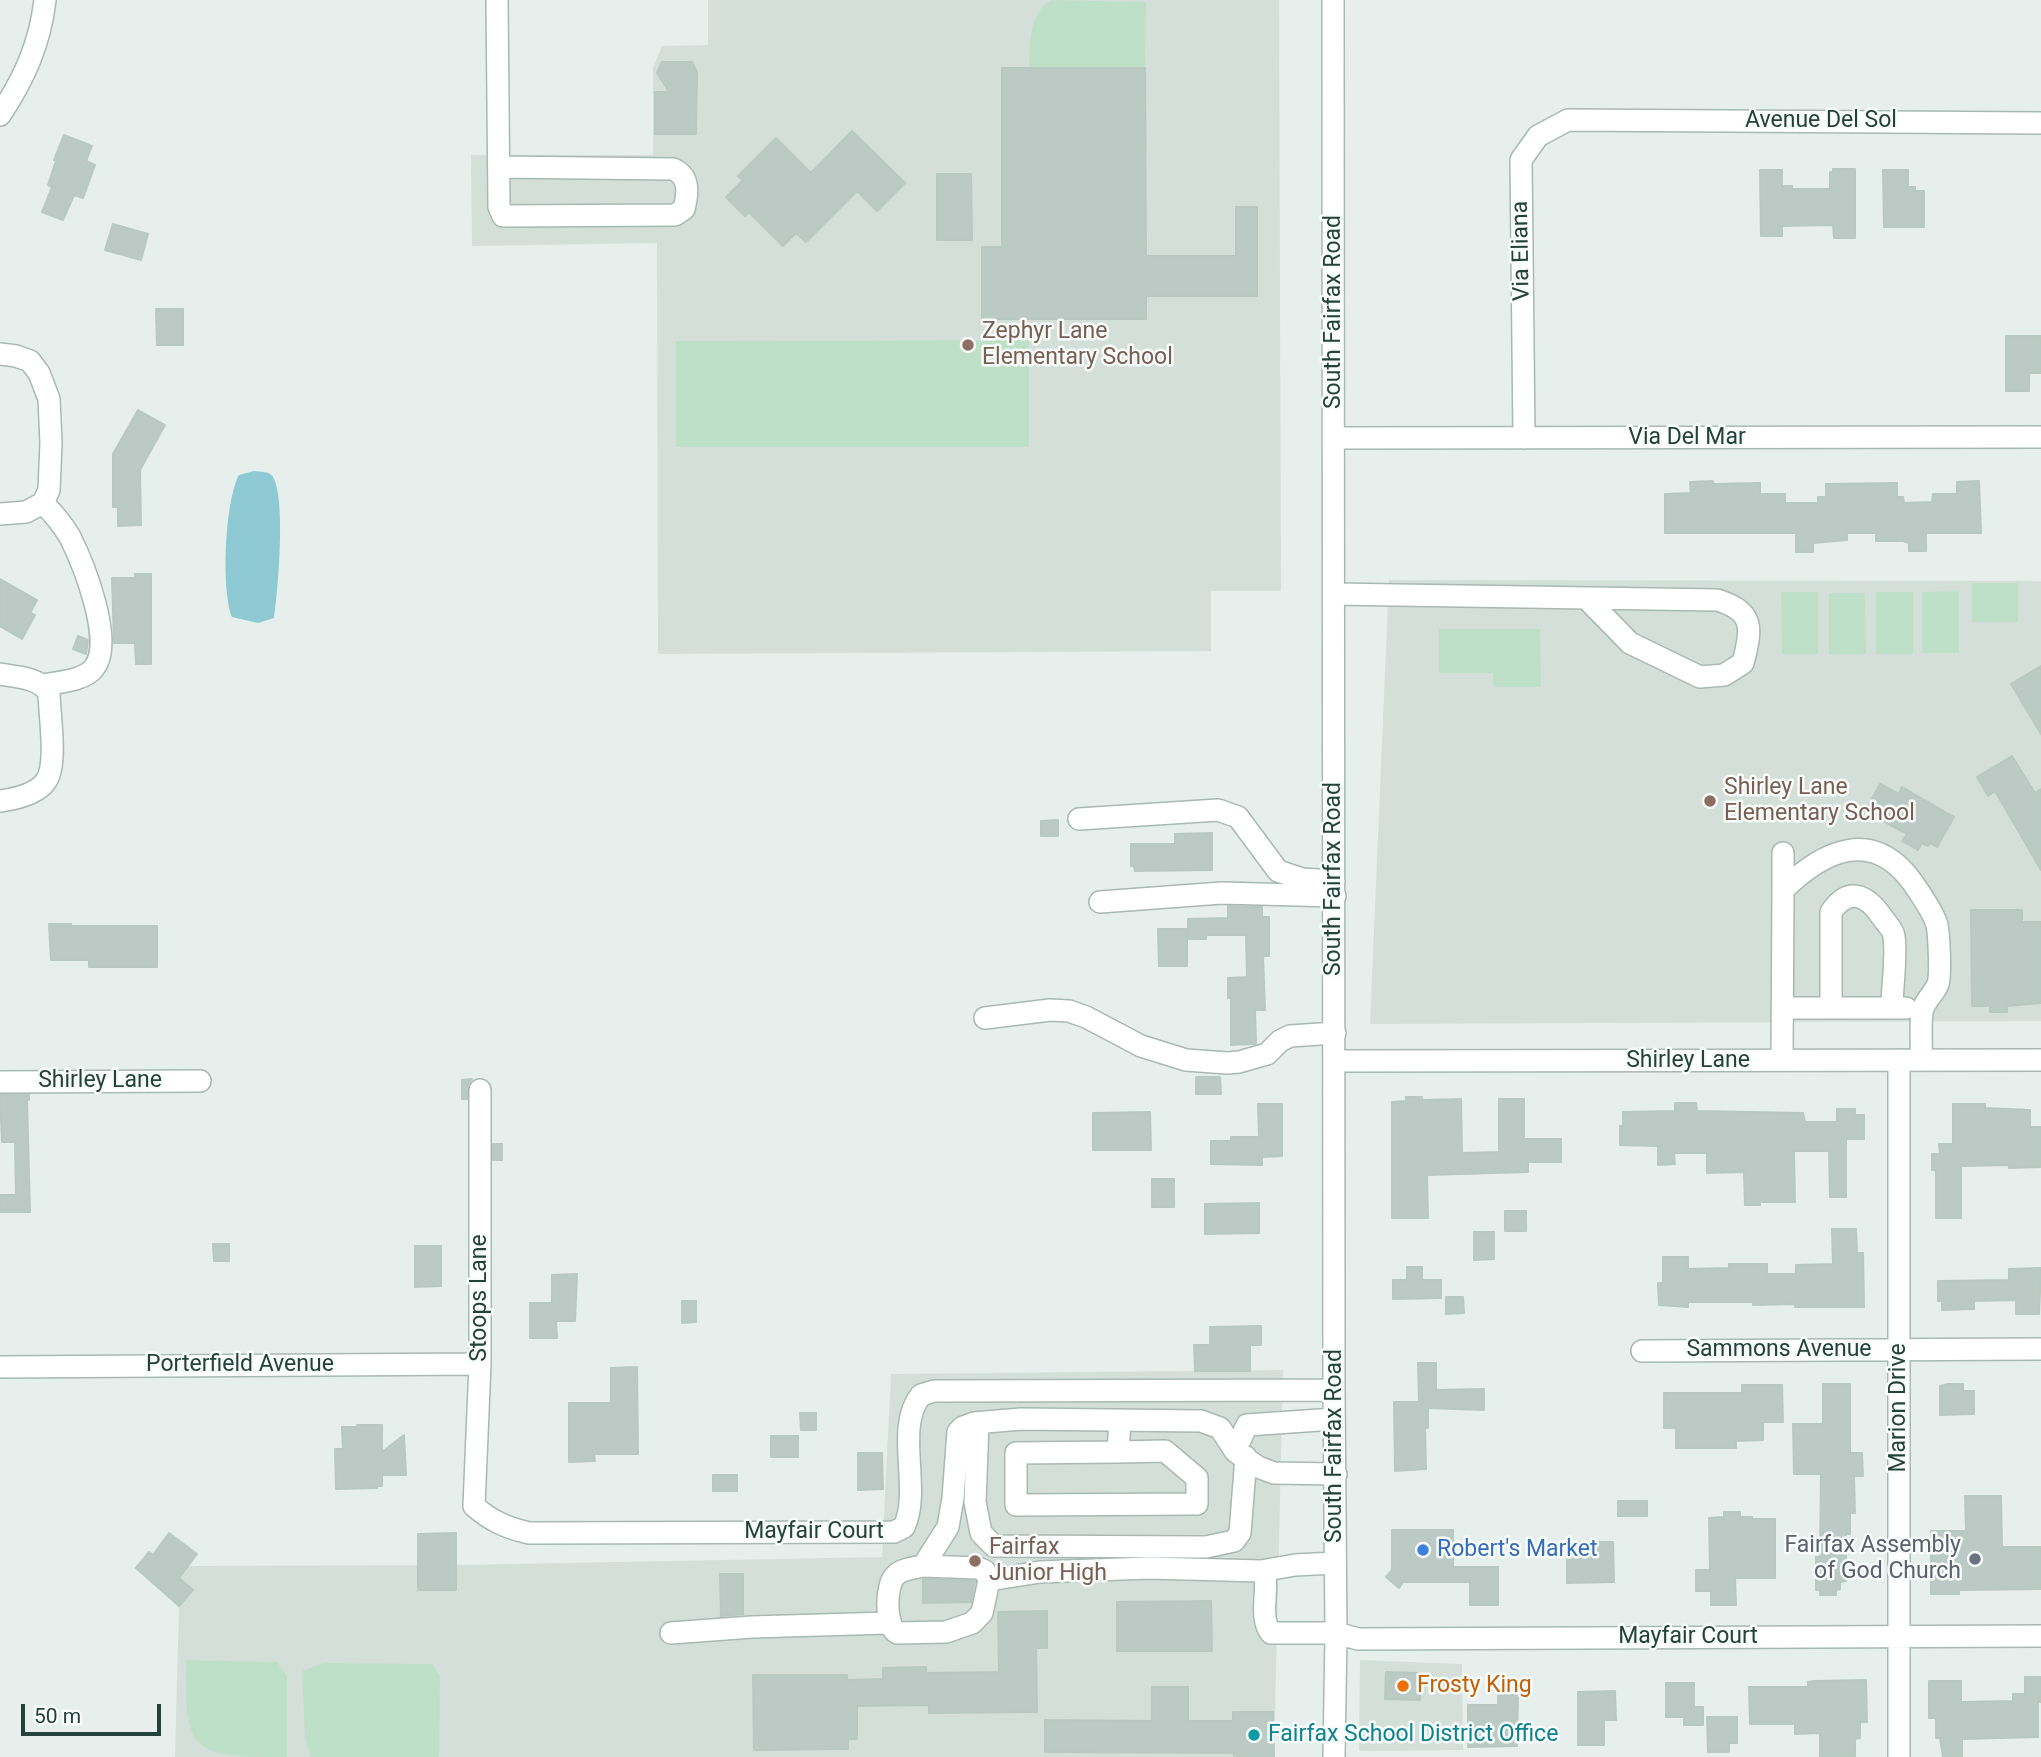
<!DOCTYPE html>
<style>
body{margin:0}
#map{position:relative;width:2041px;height:1757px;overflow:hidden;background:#e6efeb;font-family:Roboto,sans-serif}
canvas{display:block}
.scale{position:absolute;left:21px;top:1704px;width:140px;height:32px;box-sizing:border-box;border:4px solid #24423a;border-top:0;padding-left:9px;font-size:21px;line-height:24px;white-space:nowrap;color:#24423a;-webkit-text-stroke:5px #f7fbf9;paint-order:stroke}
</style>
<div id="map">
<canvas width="2041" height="1757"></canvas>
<div class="scale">50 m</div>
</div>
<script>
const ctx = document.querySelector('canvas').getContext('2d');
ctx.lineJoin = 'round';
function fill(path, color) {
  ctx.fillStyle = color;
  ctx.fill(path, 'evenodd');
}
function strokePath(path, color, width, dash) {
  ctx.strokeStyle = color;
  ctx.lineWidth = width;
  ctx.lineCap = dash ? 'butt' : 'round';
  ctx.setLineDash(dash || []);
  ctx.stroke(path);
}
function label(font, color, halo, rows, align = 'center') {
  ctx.font = font + ' Roboto,sans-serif';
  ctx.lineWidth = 5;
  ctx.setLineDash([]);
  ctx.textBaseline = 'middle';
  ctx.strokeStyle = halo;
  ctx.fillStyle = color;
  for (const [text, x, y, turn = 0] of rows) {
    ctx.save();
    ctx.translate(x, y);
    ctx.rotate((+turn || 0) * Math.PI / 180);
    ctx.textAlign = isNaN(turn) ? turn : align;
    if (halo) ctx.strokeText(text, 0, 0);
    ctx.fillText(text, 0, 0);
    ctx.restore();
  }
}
fill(new Path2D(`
 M708,0H1279L1281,591H1211V651L658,654L657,243L472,246L471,155H653V68L662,46L708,45Z
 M1389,580L2041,581V1021L1370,1024Z
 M1283,1370L1274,1757H175L180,1566L461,1565L882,1557L891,1374Z
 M1360,1660L1462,1664L1463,1750L1359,1751Z`), '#d4dfda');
fill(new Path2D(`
 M1052,0L1146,2L1145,68H1029C1030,45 1028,12 1052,0Z
 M1029,340V447H676V341Z
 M1972,583H2018V622H1972Z
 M1959,591V653H1922V592Z
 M1781,592H1818V654H1782Z
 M1876,592H1913V654H1876Z
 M1829,593H1865L1866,654L1829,655Z
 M1439,629H1540L1541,687H1494L1493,673H1439Z
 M186,1660L277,1662L287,1676V1757C194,1757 184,1756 186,1660Z
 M323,1663L432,1664L440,1676L439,1757H311L305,1738L302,1671Z`), '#bfe0c8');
fill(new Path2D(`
 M254,471C260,472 270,471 273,477C286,499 278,591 274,618L258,623L232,617C221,589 225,501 239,475Z`), '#8ec9d4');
const building = new Path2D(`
 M662,62H692L697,72L696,134H655V92H669L657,73Z
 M1002,68H1145L1146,256H1236V207H1257V296H1146V319H982V247H1002Z
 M852,131L905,183L877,211L857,191L806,242L796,233L783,246L749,212L745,216L726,197L743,180L738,176L776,138L811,173Z
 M64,135L92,146L86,161L95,165L83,198L74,195L63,220L42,212L52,187L48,185L56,161L54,160Z
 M1833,169H1855V238H1834L1833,225L1782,226V236H1761L1760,170H1782V186H1792V189H1830V172H1833Z
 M1883,170H1908V187H1915V191H1924V227H1884Z
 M937,174H971L972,240H937Z
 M113,224L148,234L141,260L105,250Z
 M156,309H183V345H157Z
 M2006,336H2041V373H2029V391H2006Z
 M138,410L165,425L140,470L141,525L118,526V507H113V454Z
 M1713,481V484L1760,483V494H1785V503H1818V497H1826V484L1897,483V497H1903L1904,503L1932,502L1933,494H1957V482L1979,481L1981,533H1926V551H1909V543L1903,541H1876V533H1847V540L1813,543V552H1796V533H1665V494L1691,493L1690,482Z
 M135,574H151V664H136L135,643H114L112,578H135Z
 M0,579L37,600L30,613L35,615L22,639L0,626Z
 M78,636L88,640L86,654L73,649Z
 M2041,666V734L2011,684Z
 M2012,756L2035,793L2041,789V870L1995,791L1988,796L1977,777Z
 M1880,784L1899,794L1902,787L1954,817L1937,847L1930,843L1928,846L1922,843L1918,850L1902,841L1907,834L1865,811Z
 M1058,820V836H1041V821Z
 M1212,833V870L1135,871L1134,866H1131V844H1175V834Z
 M1228,906L1262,907V917H1269V956H1263L1265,1010H1255L1256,1044H1253L1231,1045V998H1228V978L1247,977L1246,935H1206V939H1188V919L1228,918Z
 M1971,910H2022V922H2041V1003L2007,1006V1012H1990V1006H1972Z
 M49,924H71V926H157V967H89V960H51Z
 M1158,929H1187V966H1159Z
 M1196,1077H1220L1221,1094H1196Z
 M472,1079L468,1084L467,1099H462V1080Z
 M0,1095H29V1100H27L30,1212H0V1195H16L15,1142H2Z
 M1406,1097H1422V1100L1461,1099L1462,1153L1499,1152V1099H1524V1139H1561V1162H1528V1172L1427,1175L1428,1218H1392V1102L1406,1101Z
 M1675,1103H1696L1697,1111L1803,1113L1805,1122H1837V1109H1855V1115H1864V1139H1846V1197H1830L1829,1151H1794L1795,1202H1760V1205H1745L1744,1172L1707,1173V1153H1674L1675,1164L1658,1165V1146L1620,1145V1126H1623V1112L1675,1111Z
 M1258,1104H1282V1156L1262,1157V1165L1211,1164V1141H1231V1137H1259Z
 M1953,1104H1985V1108L2030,1110V1127H2041V1167L2009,1168V1165L1961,1166V1218H1936V1170H1932V1154H1940L1939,1144H1953Z
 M1150,1112L1151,1150H1093V1113Z
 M493,1144H502V1160H493Z
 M1152,1179H1174V1207H1152Z
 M1259,1203V1233L1205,1234V1204Z
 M1505,1211H1526V1231H1505Z
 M1832,1229H1856L1857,1253H1863L1864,1307H1795V1304L1753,1305V1302H1688V1307L1659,1305L1658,1283H1663V1257H1688V1269L1729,1268V1264H1767V1274H1796V1265L1833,1264Z
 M1474,1232H1494V1259L1474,1260Z
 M213,1244H229V1261H214Z
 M415,1246H441V1286L415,1287Z
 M1407,1267H1422V1280H1441V1298L1393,1299V1280H1407Z
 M2041,1268L2039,1314H2016V1300L1974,1301V1309L1942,1310V1301H1938V1281L2009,1280V1269Z
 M577,1274L575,1321H556L557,1338H530V1303H552V1275Z
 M1446,1297H1463L1464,1313L1446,1314Z
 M682,1301H696V1322L682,1323Z
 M1261,1326V1345H1250V1371H1195L1194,1345H1210V1327Z
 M1418,1363H1436V1390L1484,1389V1410L1428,1408V1428H1425L1426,1469L1395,1471L1394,1402H1419Z
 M637,1367L638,1454H594L595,1461L569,1462V1403H611V1368Z
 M1823,1384H1850V1453H1862L1863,1476H1854L1855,1513H1850V1534H1846V1581L1840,1582V1589L1836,1590V1595H1820V1590H1816V1557H1820L1821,1474H1794L1793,1424H1823Z
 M1948,1384H1963V1391H1974V1414L1940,1415V1386Z
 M1742,1385H1782L1783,1422H1763V1440L1736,1441V1448H1676V1428H1664V1393H1742Z
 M800,1413H816V1430H801Z
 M357,1425H382V1452L404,1435L406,1475H382V1486H377V1488L336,1489L335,1449H343L342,1427H357Z
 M771,1436H798V1457H771Z
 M858,1453H882L883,1489L858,1490Z
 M713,1475H737V1491H713Z
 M1965,1496H2001L2002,1547H2041V1589L1959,1590V1594H1931V1531H1966Z
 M1618,1501H1647V1516H1618Z
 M1724,1512H1740V1517H1752V1519H1775V1578H1735L1736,1605H1711V1591H1696V1570H1710L1709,1518L1724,1517Z
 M1392,1530H1453V1567H1498V1605H1470V1582H1403L1399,1588L1386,1577L1392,1570Z
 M169,1533L197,1554L179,1578L193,1590L179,1606L136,1568L149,1552L153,1555Z
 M456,1533V1590H418V1534Z
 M1567,1542H1613L1614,1582L1567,1583Z
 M720,1574H743V1614L721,1616Z
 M923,1579L975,1581L971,1602L923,1603Z
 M1211,1601L1212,1651H1117V1602Z
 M1047,1611V1648H1036L1037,1712L929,1713V1705L857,1706V1739H848V1749L754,1750L753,1675H847V1680L883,1679V1668L926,1667V1673L999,1672L998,1612Z
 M1386,1672L1421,1673L1420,1700L1385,1699Z
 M2025,1677H2041V1702H2038V1737L1962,1739V1757H1943L1940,1738H1936V1718H1929V1681H1961V1702L2013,1701V1694H2025Z
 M1866,1680L1867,1722H1860V1738L1855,1739V1757H1820V1733L1795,1734V1724H1750L1749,1687H1808V1682L1814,1681Z
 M1666,1683H1694V1707H1703V1725H1684V1717H1666Z
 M1152,1687H1188V1721H1233V1712H1273L1274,1757H1234V1753L1045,1752V1720L1152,1721Z
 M1615,1691L1616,1720H1604V1745H1578V1692Z
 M1498,1695H1518L1517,1746L1468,1747V1705H1498Z
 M1707,1717H1737V1743H1729V1752H1708Z`);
fill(building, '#bbcac4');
strokePath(building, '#b8c9c2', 2);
const minor = new Path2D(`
 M497,0L499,207L503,216L675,215L684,209C688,193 690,176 673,169L499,167
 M1333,0L1334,1390L1336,1633L1334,1757
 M0,115C24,79 40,44 45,0
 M0,354L16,356L30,361L39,373L49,399L51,443L49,490L43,503L26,512L0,514
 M1334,438L2041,437
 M1524,438L1521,160L1538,136L1568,120L2041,123
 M1334,594L1717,600C1755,611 1752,629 1743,663L1724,675L1700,677L1630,643L1586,598
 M0,674C18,677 36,677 49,692C49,713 58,764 46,781C37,794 15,799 0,801
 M43,685C58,682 84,681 94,668C115,642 83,563 70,537C63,525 53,513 43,503
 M1079,819L1218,810L1238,817L1278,871L1302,879L1334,881
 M1783,890V853
 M1100,902L1222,893L1335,896
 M1783,1008H1906
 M1831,1008V912C1849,886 1867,895 1882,917C1886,923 1893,929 1894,936C1897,957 1892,986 1892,1008
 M985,1018L1050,1010L1069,1011L1086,1017L1141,1046L1186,1060L1227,1063L1239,1062L1267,1054L1280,1041L1290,1036L1335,1033
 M1782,1060L1783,890C1824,850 1873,827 1913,883C1921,895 1933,911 1937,925C1939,935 1941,975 1938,984C1934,994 1924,1001 1922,1012C1920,1027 1922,1044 1921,1060
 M1899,1060V1757
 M1335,1061L2041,1060
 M0,1082L200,1081
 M480,1090V1364L474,1506C491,1521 507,1528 529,1533L894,1532L904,1527C922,1489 894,1428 921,1395L934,1391L1334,1390
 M1642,1351L2041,1349
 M0,1367L480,1364
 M978,1423L975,1502L981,1533L994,1546L1206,1547L1234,1541L1240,1533L1246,1457
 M1118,1452L1165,1451L1197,1478V1504L1016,1505V1453L1118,1452L1120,1420
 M1236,1452L1258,1467L1274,1473L1336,1474
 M923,1566L948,1527L953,1498L958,1432L963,1427L974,1423L1021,1419L1201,1421L1220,1428L1235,1451L1247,1425L1334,1419
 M923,1566L978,1568L985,1571L989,1580L982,1613L972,1623L946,1632L897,1633C885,1626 885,1584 896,1575C902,1569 914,1568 923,1566Z
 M1261,1571L1295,1565L1335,1563
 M989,1580L1040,1572L1149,1568L1261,1571L1265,1575C1268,1593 1259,1618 1271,1633H1336L1358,1639L2041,1636
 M671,1633L752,1627L889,1623`);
strokePath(minor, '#a8b8b2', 24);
strokePath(minor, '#fff', 21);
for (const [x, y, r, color] of [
 [968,345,7,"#8d6e63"],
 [1710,801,7,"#8d6e63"],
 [1423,1550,7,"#3f7fe0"],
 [1975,1559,7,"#6b7280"],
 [975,1561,7,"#8d6e63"],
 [1403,1686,7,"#e8710a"],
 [1254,1735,7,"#0f9aa8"]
]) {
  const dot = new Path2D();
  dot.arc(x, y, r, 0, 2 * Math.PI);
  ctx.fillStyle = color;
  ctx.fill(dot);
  strokePath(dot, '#f7fbf9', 2.5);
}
label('23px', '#24423a', '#f7fbf9', [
 ["Avenue Del Sol",1821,121],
 ["Via Eliana",1522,251,-91],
 ["South Fairfax Road",1334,312,-90],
 ["Via Del Mar",1687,438],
 ["South Fairfax Road",1334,879,-90],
 ["Shirley Lane",1688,1061],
 ["Shirley Lane",100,1081],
 ["Stoops Lane",480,1298,-90],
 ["Sammons Avenue",1779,1350],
 ["Porterfield Avenue",240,1365],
 ["Marion Drive",1899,1408,-90],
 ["South Fairfax Road",1335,1446,-90],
 ["Mayfair Court",814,1532],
 ["Mayfair Court",1688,1637]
]);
label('23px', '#785e54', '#f7fbf9', [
 ["Zephyr Lane",982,332],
 ["Elementary School",982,358],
 ["Shirley Lane",1724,788],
 ["Elementary School",1724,814],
 ["Fairfax",989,1548],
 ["Junior High",989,1574]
], 'left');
label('23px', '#5b616d', '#f7fbf9', [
 ["Fairfax Assembly",1961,1546],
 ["of God Church",1961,1572]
], 'right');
label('23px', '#366cbe', '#f7fbf9', [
 ["Robert's Market",1437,1550]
], 'left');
label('23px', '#c56008', '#f7fbf9', [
 ["Frosty King",1417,1686]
], 'left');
label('23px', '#0d838f', '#f7fbf9', [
 ["Fairfax School District Office",1268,1735]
], 'left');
</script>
